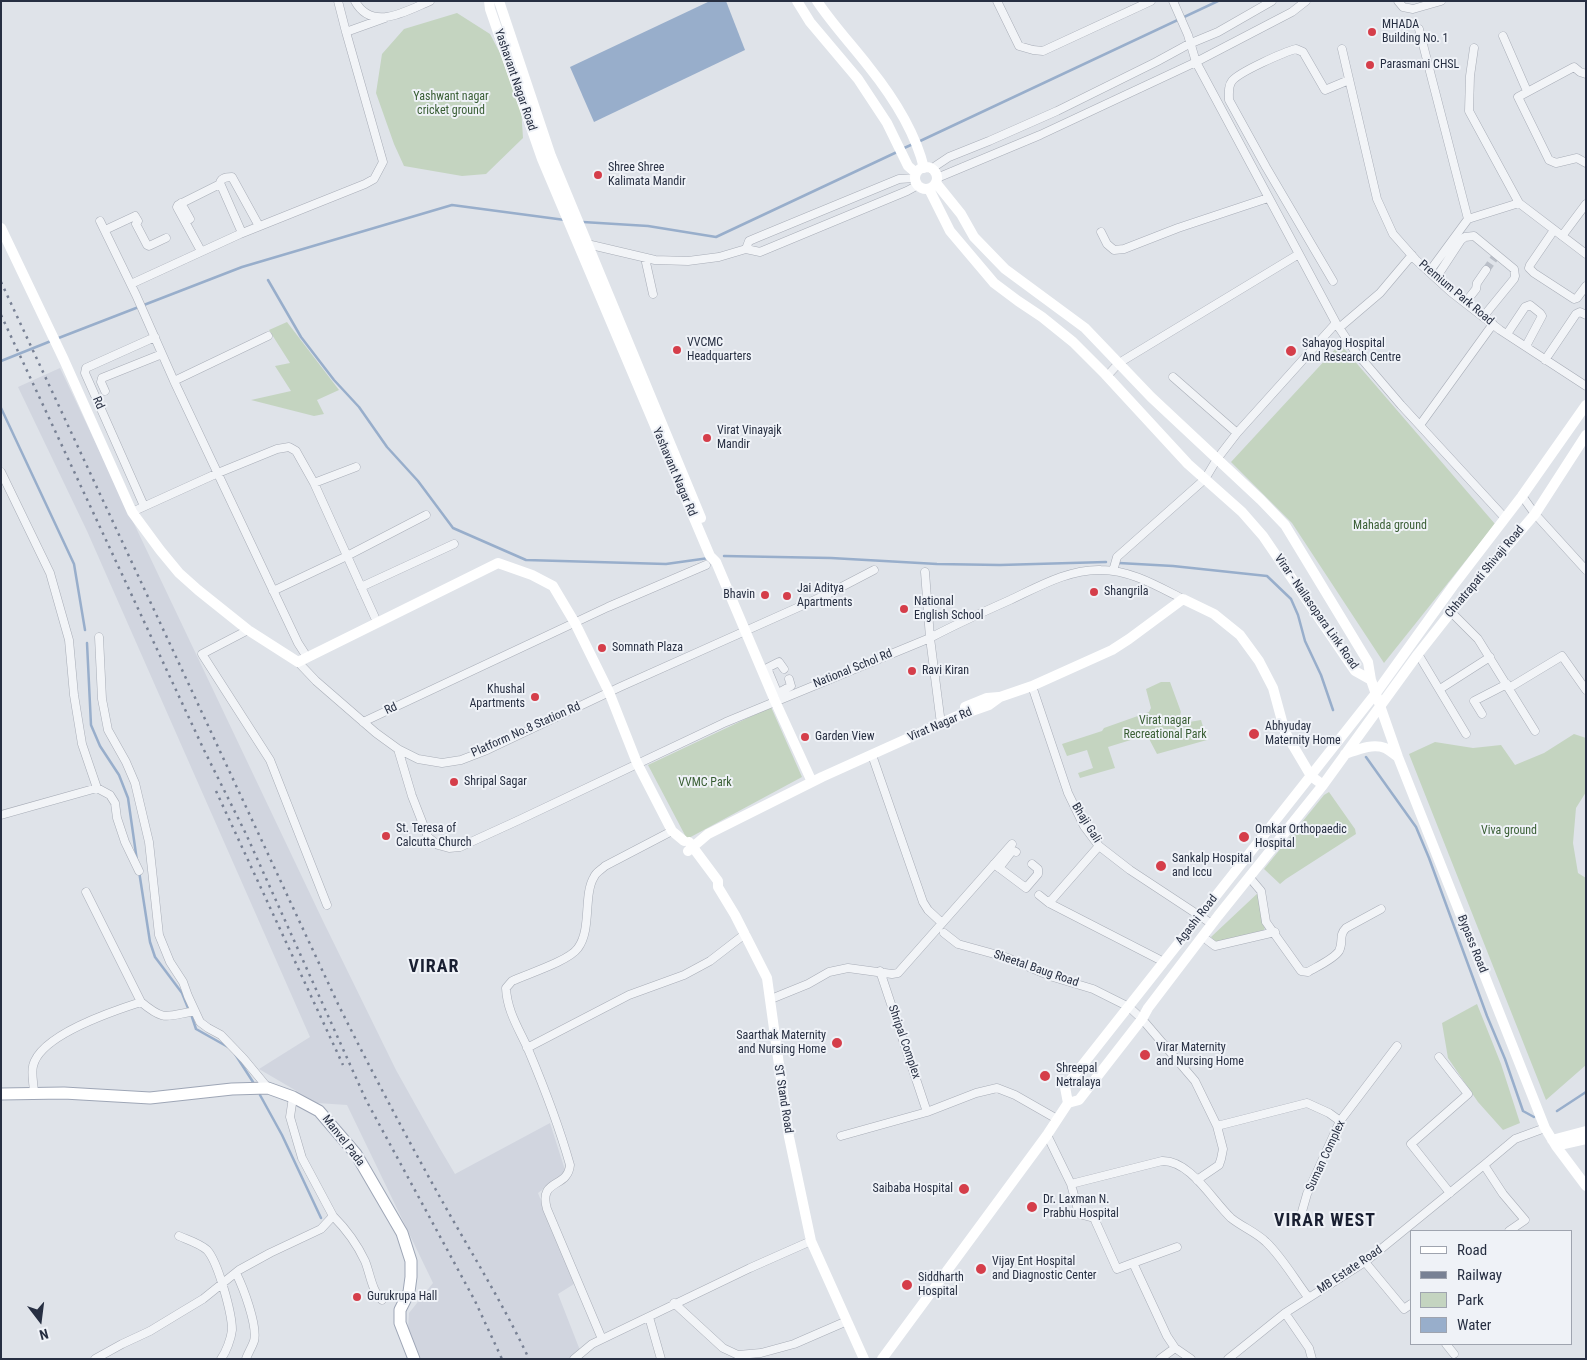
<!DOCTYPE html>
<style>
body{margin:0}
#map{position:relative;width:1587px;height:1360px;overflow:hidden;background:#dfe3e9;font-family:"Roboto Condensed",sans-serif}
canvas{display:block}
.frame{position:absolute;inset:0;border:2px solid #272f42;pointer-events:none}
.legend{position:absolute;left:1410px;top:1230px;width:162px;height:115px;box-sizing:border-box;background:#eff2f7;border:1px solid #9fa4af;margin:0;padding:6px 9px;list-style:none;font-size:15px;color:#272f42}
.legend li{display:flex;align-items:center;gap:10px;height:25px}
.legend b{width:25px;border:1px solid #9fa4af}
.north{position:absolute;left:15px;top:1295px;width:50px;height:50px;-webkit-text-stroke:4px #eff2f7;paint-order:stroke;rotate:165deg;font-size:14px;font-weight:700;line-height:20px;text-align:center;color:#272f42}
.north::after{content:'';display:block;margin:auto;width:18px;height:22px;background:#272f42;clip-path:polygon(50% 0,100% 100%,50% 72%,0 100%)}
</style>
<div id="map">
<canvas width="1587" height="1360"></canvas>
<div class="frame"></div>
<ul class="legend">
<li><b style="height:6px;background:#fff"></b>Road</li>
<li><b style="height:6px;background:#788194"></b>Railway</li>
<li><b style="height:14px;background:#c4d4c0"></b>Park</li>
<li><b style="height:14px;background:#98aecb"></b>Water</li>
</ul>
<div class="north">N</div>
</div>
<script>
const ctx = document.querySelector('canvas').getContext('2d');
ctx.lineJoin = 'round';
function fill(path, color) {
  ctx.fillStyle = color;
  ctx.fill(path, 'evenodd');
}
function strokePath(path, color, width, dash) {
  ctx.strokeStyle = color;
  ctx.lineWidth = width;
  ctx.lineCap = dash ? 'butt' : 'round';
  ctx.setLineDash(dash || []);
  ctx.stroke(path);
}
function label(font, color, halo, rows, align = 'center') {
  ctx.font = font + ' "Roboto Condensed",sans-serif';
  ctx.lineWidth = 4;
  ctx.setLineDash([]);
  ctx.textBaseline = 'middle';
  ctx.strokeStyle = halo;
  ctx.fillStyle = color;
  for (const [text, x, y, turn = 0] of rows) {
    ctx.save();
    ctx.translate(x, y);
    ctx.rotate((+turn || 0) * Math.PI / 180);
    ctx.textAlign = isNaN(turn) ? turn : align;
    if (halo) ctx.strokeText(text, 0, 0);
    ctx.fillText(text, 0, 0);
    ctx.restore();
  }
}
fill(new Path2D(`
 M60,368L323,921L396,1070L439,1147L455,1174L550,1123L565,1170L558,1178L538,1193L574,1284L558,1294L583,1358L421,1359L408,1329L409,1313L433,1283L347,1105L317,1103L259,1069L310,1037L87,531L18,387Z`), '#d1d5df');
fill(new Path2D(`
 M457,13L490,34L520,91L523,138L486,174L462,176L404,166L394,144L376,93L382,54L404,29Z
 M287,322L339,390L317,400L324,414L314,416L251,400L291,391L275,366L290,363L269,330Z
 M1340,344L1495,524L1384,663L1292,523L1231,462Z
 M1161,682H1170L1181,712L1180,716L1183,723L1201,720L1207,740L1157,754L1147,735L1108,747L1115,768L1080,778L1078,773L1093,768L1087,750L1067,756L1062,744L1102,731L1104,728L1149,712L1151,708L1146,689Z
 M771,707L802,777L687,839L648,765Z
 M1574,734L1586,738V792L1576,808L1573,843L1578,873L1586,878V1065L1546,1100L1409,754L1435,742L1473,748L1501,745L1515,765L1544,753Z
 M1329,792L1355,829L1356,834L1286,879L1280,884L1264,869L1324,795Z
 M1260,891L1265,928L1262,933L1216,943L1211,937Z
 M1477,1004L1501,1064L1520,1123L1503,1130L1478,1102L1448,1058L1442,1023Z`), '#c4d4c0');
fill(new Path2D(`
 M710,1H726L745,50L594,122L570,67Z`), '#98aecb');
strokePath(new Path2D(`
 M918,142L1218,1
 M902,149L913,144
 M583,222L648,226L716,237L897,152
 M268,280L301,337L334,380L359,407L387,447L418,481L453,528L526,560L666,564L709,558
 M56,339L242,267L452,205L565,220
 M1,361L51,341
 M1,408L74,564L85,630
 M724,556L831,558L937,564L1000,565L1106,562
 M1119,563L1173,566L1267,576L1291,599L1298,615L1305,641L1321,675L1333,710
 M87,643L91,725L100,746L119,775L128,798L137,861
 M1366,757L1416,827L1429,858L1487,1016L1505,1059L1523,1111L1534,1117
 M139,871L150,942L155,957L182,993L188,1008
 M192,1017L196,1029L228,1047
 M235,1054L253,1082
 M260,1095L282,1135L321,1218
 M1557,1111L1586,1092`), '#98aecb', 2.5);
strokePath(new Path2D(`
 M1486,270L1495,257`), '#babfc8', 8, [8, 4]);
const street = new Path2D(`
 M338,1L346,32
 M355,1C372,32 406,11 430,1
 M997,1L1019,46L1033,50L1043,51L1151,1
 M1173,1L1188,35L1196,62L1336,323L1354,350L1401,405L1505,518
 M1398,1L1403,7L1413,9L1441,1
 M1419,29L1468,219L1429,272
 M1503,36L1527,91
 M1474,48L1470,76L1469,111L1519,203L1586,254
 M1342,49L1377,199L1393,234L1416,260L1451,292L1500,330L1586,386
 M1586,74L1580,72L1574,67L1518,97L1549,160L1556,163L1577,158L1586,163
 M931,169L949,157L989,141L1057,111L1156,62L1189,44L1218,32L1272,1
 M915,178L899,179L756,238L749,241L746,249L760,252L907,191L918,185
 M937,178L1040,135L1196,62L1292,12L1306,1
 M181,203L190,219
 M1468,219L1519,203
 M100,221L136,295L174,381L298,643L307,657
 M105,230L135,216L138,221L136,224L147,245L149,246L166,238
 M1554,230L1530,265L1529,268L1534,273L1574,299L1577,298L1586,286
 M1101,232L1107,244L1114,250L1124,249L1178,228L1268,198
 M242,233L220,183C221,178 227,177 232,177L259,226
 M1562,236L1586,204
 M587,244L655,260L688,261L719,257L746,249
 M201,251L177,207L178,205L220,184
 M645,258L653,294
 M1436,278L1461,240L1465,237L1474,236L1514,269L1515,276L1514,279L1483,317
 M1333,281L1266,167L1229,100C1229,93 1228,86 1232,81C1239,72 1284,52 1296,49L1303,52L1325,90L1349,80
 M131,284L240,234L365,184L374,179L383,162L346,32L385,18
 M1465,303L1476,289L1477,283L1486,270
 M1339,328L1380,293L1412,255
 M1507,334L1525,307L1530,305L1540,313L1542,316L1526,346
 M1545,360L1576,314L1580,312L1586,315
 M1107,376L1119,363L1299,254
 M1173,377L1237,433
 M174,381L268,336
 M105,391L101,382L102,378L162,354
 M1420,425L1493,324
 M1,472L50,573L69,640L74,695L82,744L97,788
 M314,483L377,622
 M1522,496L1535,514L1586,570
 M144,506L85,373L86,368L155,337
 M132,512L218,473L277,449L289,447L296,451L314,483L356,467
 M1113,571L1117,557L1205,479L1217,459L1237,433L1336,323
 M925,572L930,638L941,724
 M361,587L454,544
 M273,591L347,556L426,515
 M1451,612L1478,639L1535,731
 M248,630L202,654L270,760L327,905
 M99,637L102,699L108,730L126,762L135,783L149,842L159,935L170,962L183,982L188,996L200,1022L208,1028L221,1035L244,1059L268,1088
 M1418,654L1466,734
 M298,662L316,681L376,733L398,749L418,759L442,763L461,760L487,750L620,687L828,594L874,570
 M784,669L779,662L767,668L777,692H780L791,686L789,679
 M1032,686L1068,793L1084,826L1099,846L1130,870L1212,924
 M1509,688L1562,656L1586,690
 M1440,689L1490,657
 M1482,714L1474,701L1507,684
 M363,722L608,607L706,565
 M398,749L412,796L428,837L438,845L449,848L460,847L519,820L726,722L930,638C956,624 983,612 1010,600C1038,587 1069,569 1101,570C1130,570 1157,586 1183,599
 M872,755L923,902L928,910L942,923
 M1,815L97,788L110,795L115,803L117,818L125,842L139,871
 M994,864L1026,888L1038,874V869L1032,864
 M999,868L1012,851H1014L1016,852
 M1250,878L1261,891L1266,922L1301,971L1308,972C1316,967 1334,959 1339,951C1344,942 1338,936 1346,928L1381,909
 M86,892L141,1002C165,1022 166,1016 195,1011
 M1039,895L1049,903L1164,962
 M1049,903L1099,846
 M944,933L958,944L1005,957L1053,977L1093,989L1129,1007L1142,1019L1195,1081L1217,1126L1223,1149L1221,1159L1219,1165L1197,1180
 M1207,940L1215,946L1275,932
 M880,971L927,1112
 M771,999L808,984L829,972L848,968L892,974L898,973L1012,844
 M527,1048L629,995L684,975L710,961L745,934
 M1439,1057L1468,1094L1411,1144L1450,1193
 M34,1094C34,1085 31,1074 33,1066C40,1035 113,1011 141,1002
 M1217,1126L1307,1103L1329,1113L1340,1121
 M1047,1135L1071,1184L1079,1214L1094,1218L1117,1269L1133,1263L1167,1336L1175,1348L1191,1359
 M841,1136L927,1112L976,1093L997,1088L1015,1095L1057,1119
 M1484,1165L1503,1194L1525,1220L1509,1231
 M1071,1184L1162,1161C1190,1160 1212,1200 1231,1218C1242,1227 1256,1232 1266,1242C1282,1257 1295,1280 1308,1297
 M333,1216C346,1229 357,1244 365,1261C370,1273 372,1292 382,1300
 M1299,1222L1307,1194L1340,1121L1397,1046
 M179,1236C188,1240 199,1243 207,1250C218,1262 232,1313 232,1330C231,1339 226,1352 221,1359
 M1365,1262L1404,1309L1411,1304
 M1133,1263L1177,1247
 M236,1273C243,1287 258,1326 254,1341C252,1347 248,1353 246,1359
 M674,1303L723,1348L738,1355L761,1353L794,1344L847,1321
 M1285,1313L1309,1348L1312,1359
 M649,1317L661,1359
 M602,1339L547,1209C538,1178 568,1189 570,1165C559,1126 544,1087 528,1049C519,1029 507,1011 506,988L512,981C527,974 569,961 578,948C592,929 583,895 594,877C596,872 601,870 605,866L672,831
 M1446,1344L1454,1354
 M95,1359L122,1344L150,1331L183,1311L203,1299L239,1270L270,1253L321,1229L333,1216L302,1158L290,1117L293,1097
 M574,1359L592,1344L750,1268L811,1241
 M1160,1359L1175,1348
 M1228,1359L1285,1313L1365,1262L1484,1165L1515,1139L1545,1128`);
const primary = new Path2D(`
 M1,1094L64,1093L150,1098L232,1089L268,1088L293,1097L319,1111L356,1154L402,1233L411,1261V1277L409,1292L400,1310V1323L414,1359`);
strokePath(street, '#a8adb7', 9);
strokePath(primary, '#9ea6b6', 13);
strokePath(street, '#f2f4f7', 8);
strokePath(new Path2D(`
 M489,1L490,9L542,159L710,556L716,562L775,701L812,782
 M499,1L551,156L701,518
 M797,1L810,22L858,79L887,123L908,166L916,173
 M817,1C833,25 852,45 869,67C893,97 915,131 924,168
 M915 178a11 11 0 1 1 22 0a11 11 0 1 1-22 0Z
 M936,183L961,214L974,237L1005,269L1085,328L1151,397L1261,500L1285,525L1368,662L1371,680L1398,757L1545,1128L1556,1146L1586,1186
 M929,189L950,231L994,283L1018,301L1042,317L1073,342L1105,374L1188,464L1242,512L1263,536L1355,671L1371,680
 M1,228L64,360L132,512L160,550L179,573L198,590L248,630L298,662L498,563L532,575L553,586L575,623L609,692L637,763L672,831L684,841
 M965,707L987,698L999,697
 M1345,754C1357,750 1372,743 1385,748C1389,750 1394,754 1398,757
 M689,842L718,881V887L735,915L767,978L789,1137L811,1241L864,1359
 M688,851L708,834L822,777L955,717L989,705L1000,697L1032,686L1112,650L1129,639L1183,599L1214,614L1240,635L1259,661L1273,688L1285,732L1311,776L1323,785
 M1068,1103L1065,1087L1376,693L1453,586L1522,496L1586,405
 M1552,1140L1586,1131
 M1556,1146L1586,1139
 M882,1359L1047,1135L1068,1103L1079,1100L1142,1019L1148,1008L1218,916L1323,785L1418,654L1451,612L1535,514L1586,435`), '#fff', 10);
strokePath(primary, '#fff', 11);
strokePath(new Path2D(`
 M1,282L338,1004C375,1078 413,1150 454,1222C480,1267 507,1312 529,1359
 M1,315L204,750L246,834L366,1100L475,1301L502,1359
 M216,791L343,1065`), '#788194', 2.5, [2.5, 5]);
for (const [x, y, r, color] of [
 [1372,32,5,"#d53e4a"],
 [1370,65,5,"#d53e4a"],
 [598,175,5,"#d53e4a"],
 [677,350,5,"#d53e4a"],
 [1291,351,6,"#d53e4a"],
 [707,438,5,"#d53e4a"],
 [1094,592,5,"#d53e4a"],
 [765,595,5,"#d53e4a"],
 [787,596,5,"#d53e4a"],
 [904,609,5,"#d53e4a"],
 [602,648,5,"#d53e4a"],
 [912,671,5,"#d53e4a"],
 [535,697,5,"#d53e4a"],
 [1254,734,6,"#d53e4a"],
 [805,737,5,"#d53e4a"],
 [454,782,5,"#d53e4a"],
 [386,836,5,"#d53e4a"],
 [1244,837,6,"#d53e4a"],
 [1161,866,6,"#d53e4a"],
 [837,1043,6,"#d53e4a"],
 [1145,1055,6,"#d53e4a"],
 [1045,1076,6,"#d53e4a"],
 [964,1189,6,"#d53e4a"],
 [1032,1207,6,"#d53e4a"],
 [981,1269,6,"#d53e4a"],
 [907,1285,6,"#d53e4a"],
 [357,1297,5,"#d53e4a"]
]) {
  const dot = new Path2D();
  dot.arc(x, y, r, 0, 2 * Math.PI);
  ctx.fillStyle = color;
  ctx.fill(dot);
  strokePath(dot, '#eff2f7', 2);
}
label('12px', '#272f42', '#eff2f7', [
 ["MHADA",1382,25],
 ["Building No. 1",1382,39],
 ["Parasmani CHSL",1380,65],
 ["Shree Shree",608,168],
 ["Kalimata Mandir",608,182],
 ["VVCMC",687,343],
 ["Headquarters",687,357],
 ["Sahayog Hospital",1302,344],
 ["And Research Centre",1302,358],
 ["Virat Vinayajk",717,431],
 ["Mandir",717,445],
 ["Jai Aditya",797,589],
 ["Apartments",797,603],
 ["Shangrila",1104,592],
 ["Bhavin",755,595,"right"],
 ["National",914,602],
 ["English School",914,616],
 ["Somnath Plaza",612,648],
 ["Ravi Kiran",922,671],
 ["Khushal",525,690,"right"],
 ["Apartments",525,704,"right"],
 ["Abhyuday",1265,727],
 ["Maternity Home",1265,741],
 ["Garden View",815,737],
 ["Shripal Sagar",464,782],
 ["St. Teresa of",396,829],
 ["Calcutta Church",396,843],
 ["Omkar Orthopaedic",1255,830],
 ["Hospital",1255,844],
 ["Sankalp Hospital",1172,859],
 ["and Iccu",1172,873],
 ["Saarthak Maternity",826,1036,"right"],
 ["and Nursing Home",826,1050,"right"],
 ["Virar Maternity",1156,1048],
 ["and Nursing Home",1156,1062],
 ["Shreepal",1056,1069],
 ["Netralaya",1056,1083],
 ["Saibaba Hospital",953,1189,"right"],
 ["Dr. Laxman N.",1043,1200],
 ["Prabhu Hospital",1043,1214],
 ["Vijay Ent Hospital",992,1262],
 ["and Diagnostic Center",992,1276],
 ["Siddharth",918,1278],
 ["Hospital",918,1292],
 ["Gurukrupa Hall",367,1297]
], 'left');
label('12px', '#272f42', '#eff2f7', [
 ["Yashavant Nagar Road",515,80,71],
 ["Premium Park Road",1456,293,40],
 ["Rd",98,403,66],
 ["Yashavant Nagar Rd",674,472,67],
 ["Chhatrapati Shivaji Road",1485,572,-50],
 ["Virar - Nailasopara Link Road",1316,612,55],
 ["National Schol Rd",853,669,-22],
 ["Rd",391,709,-25],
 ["Virat Nagar Rd",940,725,-23],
 ["Platform No.8 Station Rd",526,730,-24],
 ["Bhaji Gali",1086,823,58],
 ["Agashi Road",1197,920,-52],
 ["Bypass Road",1472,944,68],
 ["Sheetal Baug Road",1036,969,19],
 ["Shripal Complex",904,1042,71],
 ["ST Stand Road",783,1099,81],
 ["Manvel Pada",343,1141,52],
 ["Suman Complex",1326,1156,-65],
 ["MB Estate Road",1350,1270,-34]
]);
label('12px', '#395e34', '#eff2f7', [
 ["Yashwant nagar",451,97],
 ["cricket ground",451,111],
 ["Mahada ground",1390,526],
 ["Virat nagar",1165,721],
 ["Recreational Park",1165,735],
 ["VVMC Park",705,783],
 ["Viva ground",1509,831]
]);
ctx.letterSpacing = '1px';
label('bold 18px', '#1a2032', '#eff2f7', [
 ["VIRAR",434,967],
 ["VIRAR WEST",1325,1221]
]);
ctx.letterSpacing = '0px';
</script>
